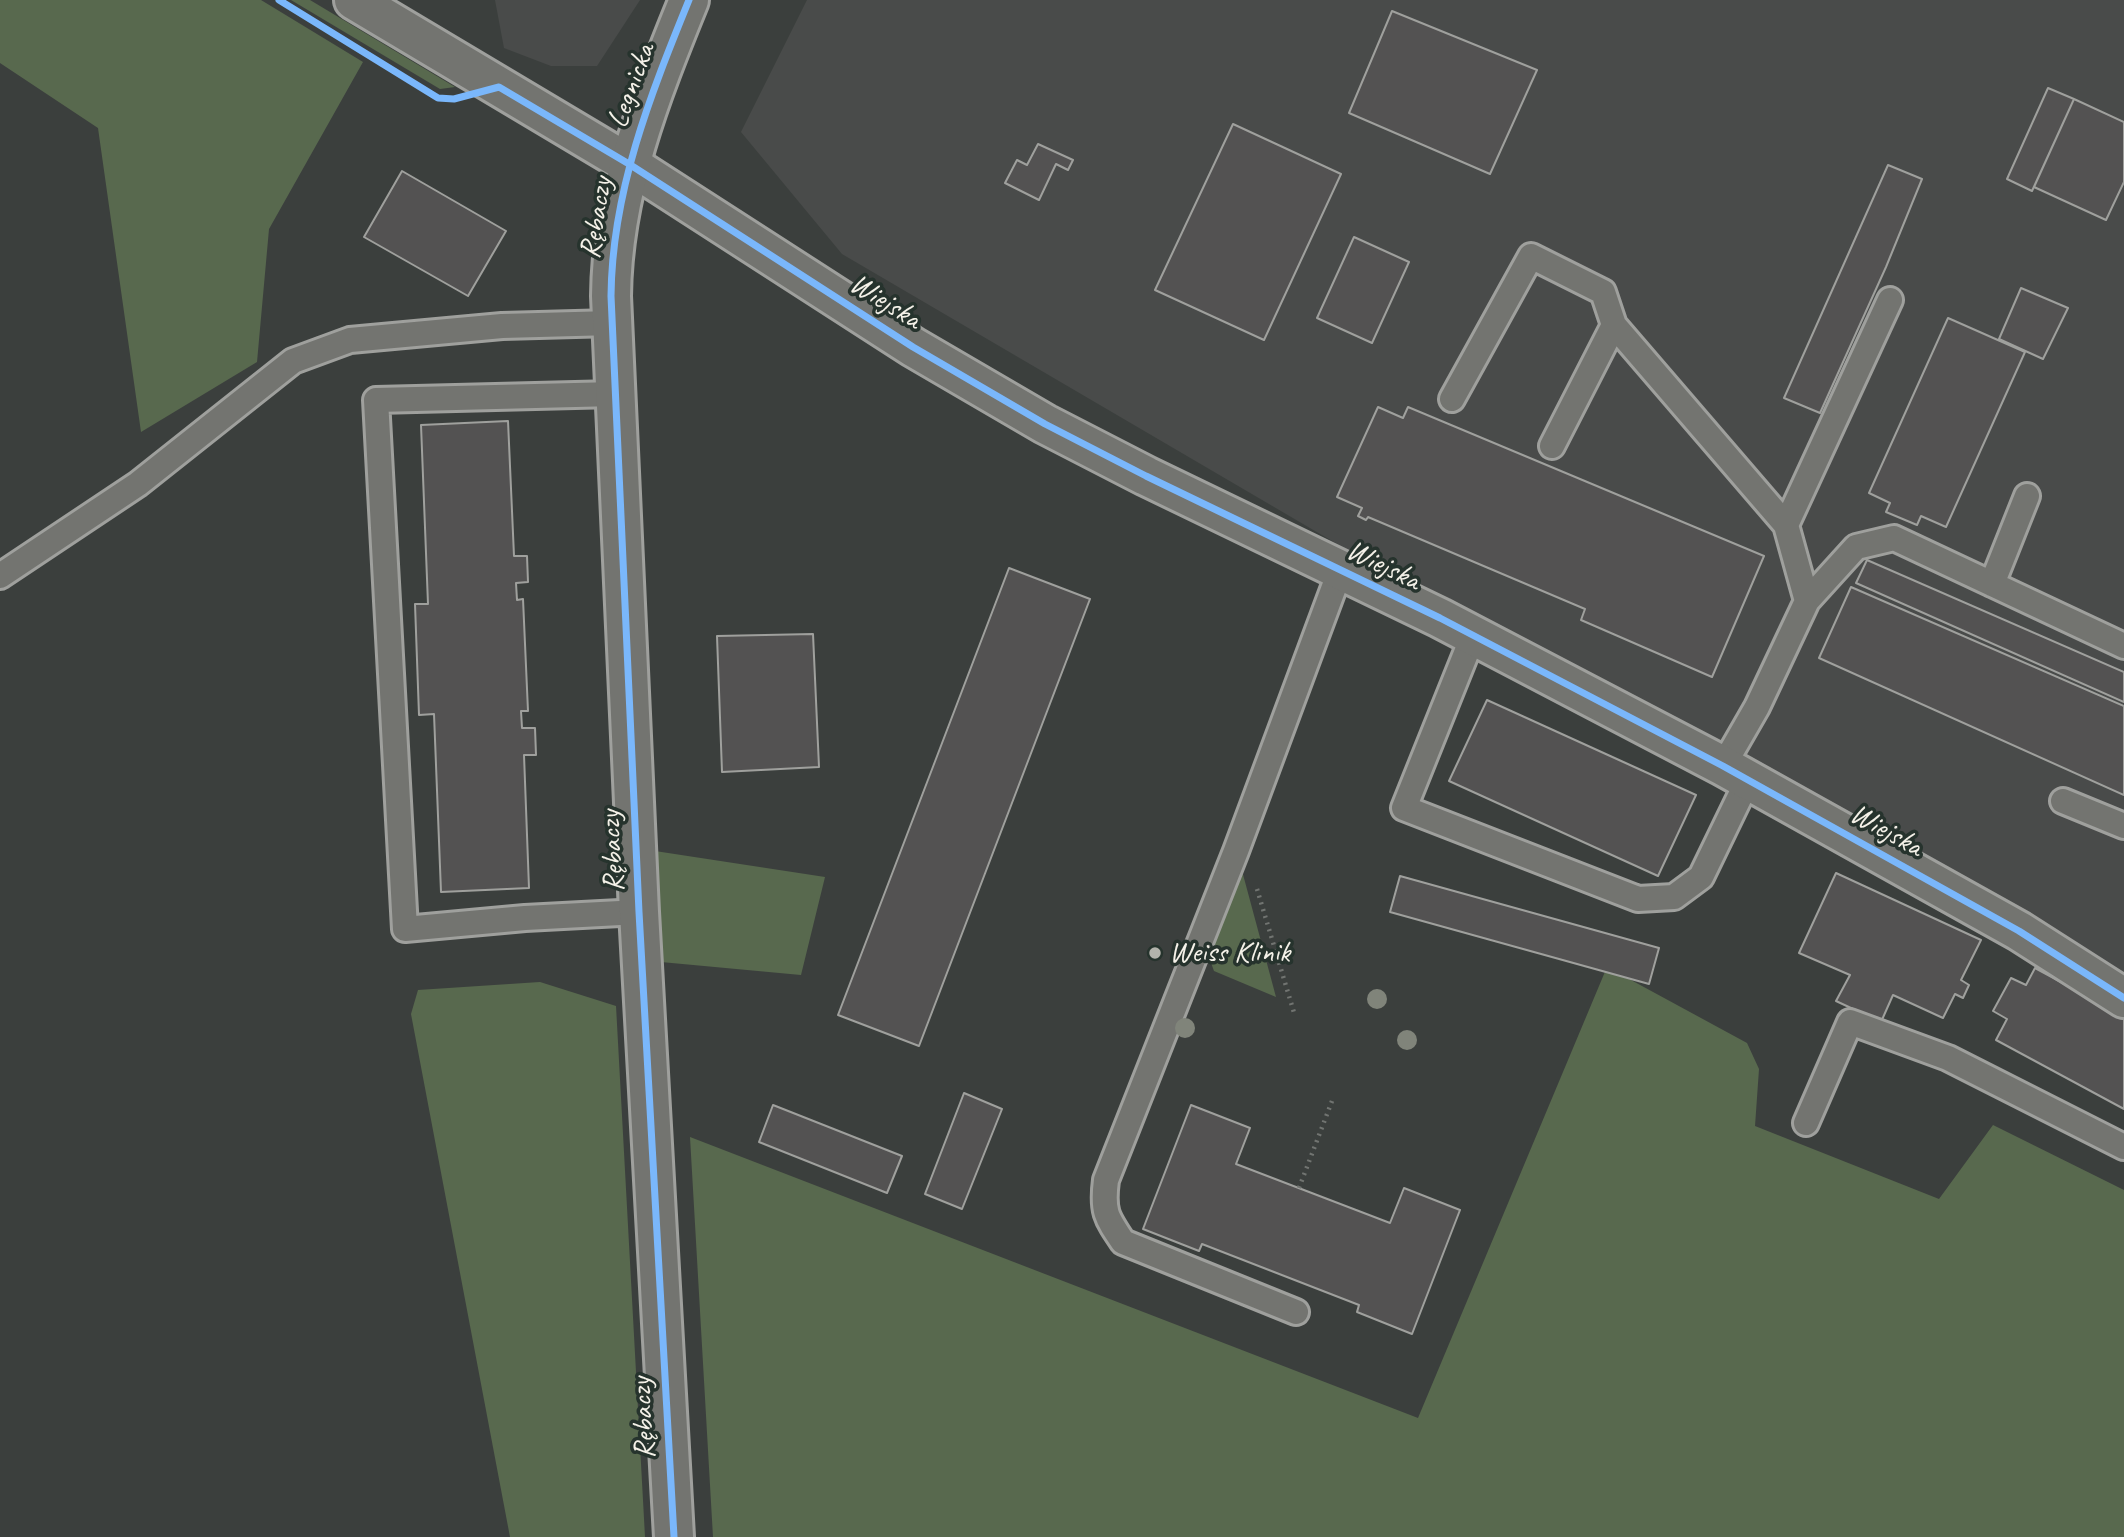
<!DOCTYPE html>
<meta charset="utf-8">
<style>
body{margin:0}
canvas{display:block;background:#3b3f3d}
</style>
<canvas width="2124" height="1537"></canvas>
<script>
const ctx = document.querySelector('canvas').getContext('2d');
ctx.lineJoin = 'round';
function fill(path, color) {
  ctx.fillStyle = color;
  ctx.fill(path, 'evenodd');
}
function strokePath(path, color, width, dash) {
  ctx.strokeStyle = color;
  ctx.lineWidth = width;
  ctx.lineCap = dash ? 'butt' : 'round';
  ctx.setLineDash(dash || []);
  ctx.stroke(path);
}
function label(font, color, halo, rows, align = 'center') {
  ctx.font = font + ' Caveat,sans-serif';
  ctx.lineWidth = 7;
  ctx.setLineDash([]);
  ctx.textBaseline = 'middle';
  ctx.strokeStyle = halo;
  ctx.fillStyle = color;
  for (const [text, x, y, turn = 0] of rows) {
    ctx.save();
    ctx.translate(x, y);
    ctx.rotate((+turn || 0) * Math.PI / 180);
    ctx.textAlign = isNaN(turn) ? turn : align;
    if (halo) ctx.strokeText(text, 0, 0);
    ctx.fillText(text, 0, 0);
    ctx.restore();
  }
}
fill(new Path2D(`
 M495,0H640L597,66H551L504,48Z
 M807,0H2124V1017L1339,545L842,254L741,132Z`), '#494b4a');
fill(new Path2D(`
 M0,0H261L363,62L269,229L257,362L141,432L98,128L0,63Z
 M291,0H310L455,87L440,89Z
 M655,851L825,877L801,975L661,962Z
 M1241,867L1276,997L1214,971L1210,960L1209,946Z
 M1607,967L1747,1043L1759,1069L1755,1126L1939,1199L1993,1125L2124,1190V1537H713L690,1137L1418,1418Z
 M540,982L616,1006L645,1537H510L411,1014L418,990Z`), '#58694e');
const building = new Path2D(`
 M1392,11L1537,70L1490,174L1349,113Z
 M2048,88L2074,99L2032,191L2007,179Z
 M2074,99L2124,122V182L2106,220L2034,187Z
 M1233,124L1341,174L1264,340L1155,290Z
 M1038,144L1073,160L1068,170L1056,164L1039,200L1005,183L1017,160L1027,165Z
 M1888,165L1922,179L1886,267L1820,413L1784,398Z
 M402,171L506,231L468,296L364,237Z
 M1354,237L1409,262L1372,343L1317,318Z
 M2021,288L2068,308L2043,359L1999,339Z
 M1948,318L2025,352L1946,527L1921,516L1917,525L1886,512L1890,503L1869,493Z
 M1378,407L1403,418L1408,407L1764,556L1712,677L1581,620L1585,609L1368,517L1366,520L1358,516L1362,508L1337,497Z
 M508,421L514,556H527L528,582L516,583L517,600L523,599L528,711H521L522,728H535L536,755H524L529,888L441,892L434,714L419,715L415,604H428L421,425Z
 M1867,560L2124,672V702L1856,583Z
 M1009,568L1090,599L919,1046L838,1015Z
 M1851,587L2124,706V795L1819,658Z
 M813,634L819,767L722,772L717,636Z
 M1487,700L1696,795L1658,876L1449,781Z
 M1836,873L1981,940L1961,980L1969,985L1963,998L1955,994L1943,1018L1893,995L1881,1022L1836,1001L1850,975L1799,953Z
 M1400,876L1659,948L1649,984L1390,912Z
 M2035,968L2124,1016V1109L1996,1040L2007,1019L1993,1011L2011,978L2026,985Z
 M964,1093L1002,1109L962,1209L925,1194Z
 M773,1105L902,1156L887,1193L759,1142Z
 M1191,1105L1250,1128L1236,1164L1390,1223L1404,1188L1460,1210L1412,1334L1357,1312L1359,1305L1202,1244L1199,1251L1143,1229Z`);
fill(building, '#535252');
strokePath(building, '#9fa09d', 2);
const service = new Path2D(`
 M615,394L376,400L405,929L525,918L639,912
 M1452,399L1531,256L1603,292L1614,325
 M1552,446L1614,325L1786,525L1807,601L1757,707L1723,766
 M1786,525L1890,300
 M0,576L138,484L293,361L350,340L502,326L612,323
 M1992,584L2027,496
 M1807,601L1856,547L1894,538L2124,646
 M1473,636L1404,808L1638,899L1674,897L1701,877L1748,780
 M2063,801L2124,826
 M1806,1123L1850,1022L1948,1058L2124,1147
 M1296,1312L1123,1242C1106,1217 1102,1211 1106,1180L1236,851L1340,571`);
const minor = new Path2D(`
 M354,0L629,164L913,347L1045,424L1146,476L1440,618L1723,766L2019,931L2124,998`);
const tertiary = new Path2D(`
 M674,1537L639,912L611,296C612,191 650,96 689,0`);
strokePath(service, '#9fa09d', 30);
strokePath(minor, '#9fa09d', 44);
strokePath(tertiary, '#9fa09d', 44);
strokePath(new Path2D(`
 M1257,889L1295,1016
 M1299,1188L1332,1101`), '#717471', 4.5, [2, 5]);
strokePath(service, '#737470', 24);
strokePath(minor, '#737470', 38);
strokePath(tertiary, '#737470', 38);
strokePath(new Path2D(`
 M279,0L438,98L454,99L499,87L629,164L913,347L1045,424L1146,476L1440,618L1723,766L2019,931L2124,998
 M674,1537L639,912L611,296C612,191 650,96 689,0`), '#7ab7fb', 7);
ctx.fillStyle = '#80847a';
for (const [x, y] of [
 [1377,999],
 [1185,1028],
 [1407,1040]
]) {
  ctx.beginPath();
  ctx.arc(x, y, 10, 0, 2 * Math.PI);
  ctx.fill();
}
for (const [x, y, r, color] of [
 [1155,953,7,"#b3b3ac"]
]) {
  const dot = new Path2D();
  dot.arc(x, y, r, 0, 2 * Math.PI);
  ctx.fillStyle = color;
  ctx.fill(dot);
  strokePath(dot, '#26332d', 2.5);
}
label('30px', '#f4f1e8', '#26332d', [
 ["Legnicka",632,86,-70],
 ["Rębaczy",597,218,-81],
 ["Wiejska",885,302,32],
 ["Wiejska",1383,566,26],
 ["Wiejska",1886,831,29],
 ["Rębaczy",613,851,-93],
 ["Rębaczy",644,1418,-93]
]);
label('30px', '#f4f1e8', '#26332d', [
 ["Weiss Klinik",1169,953]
], 'left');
</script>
